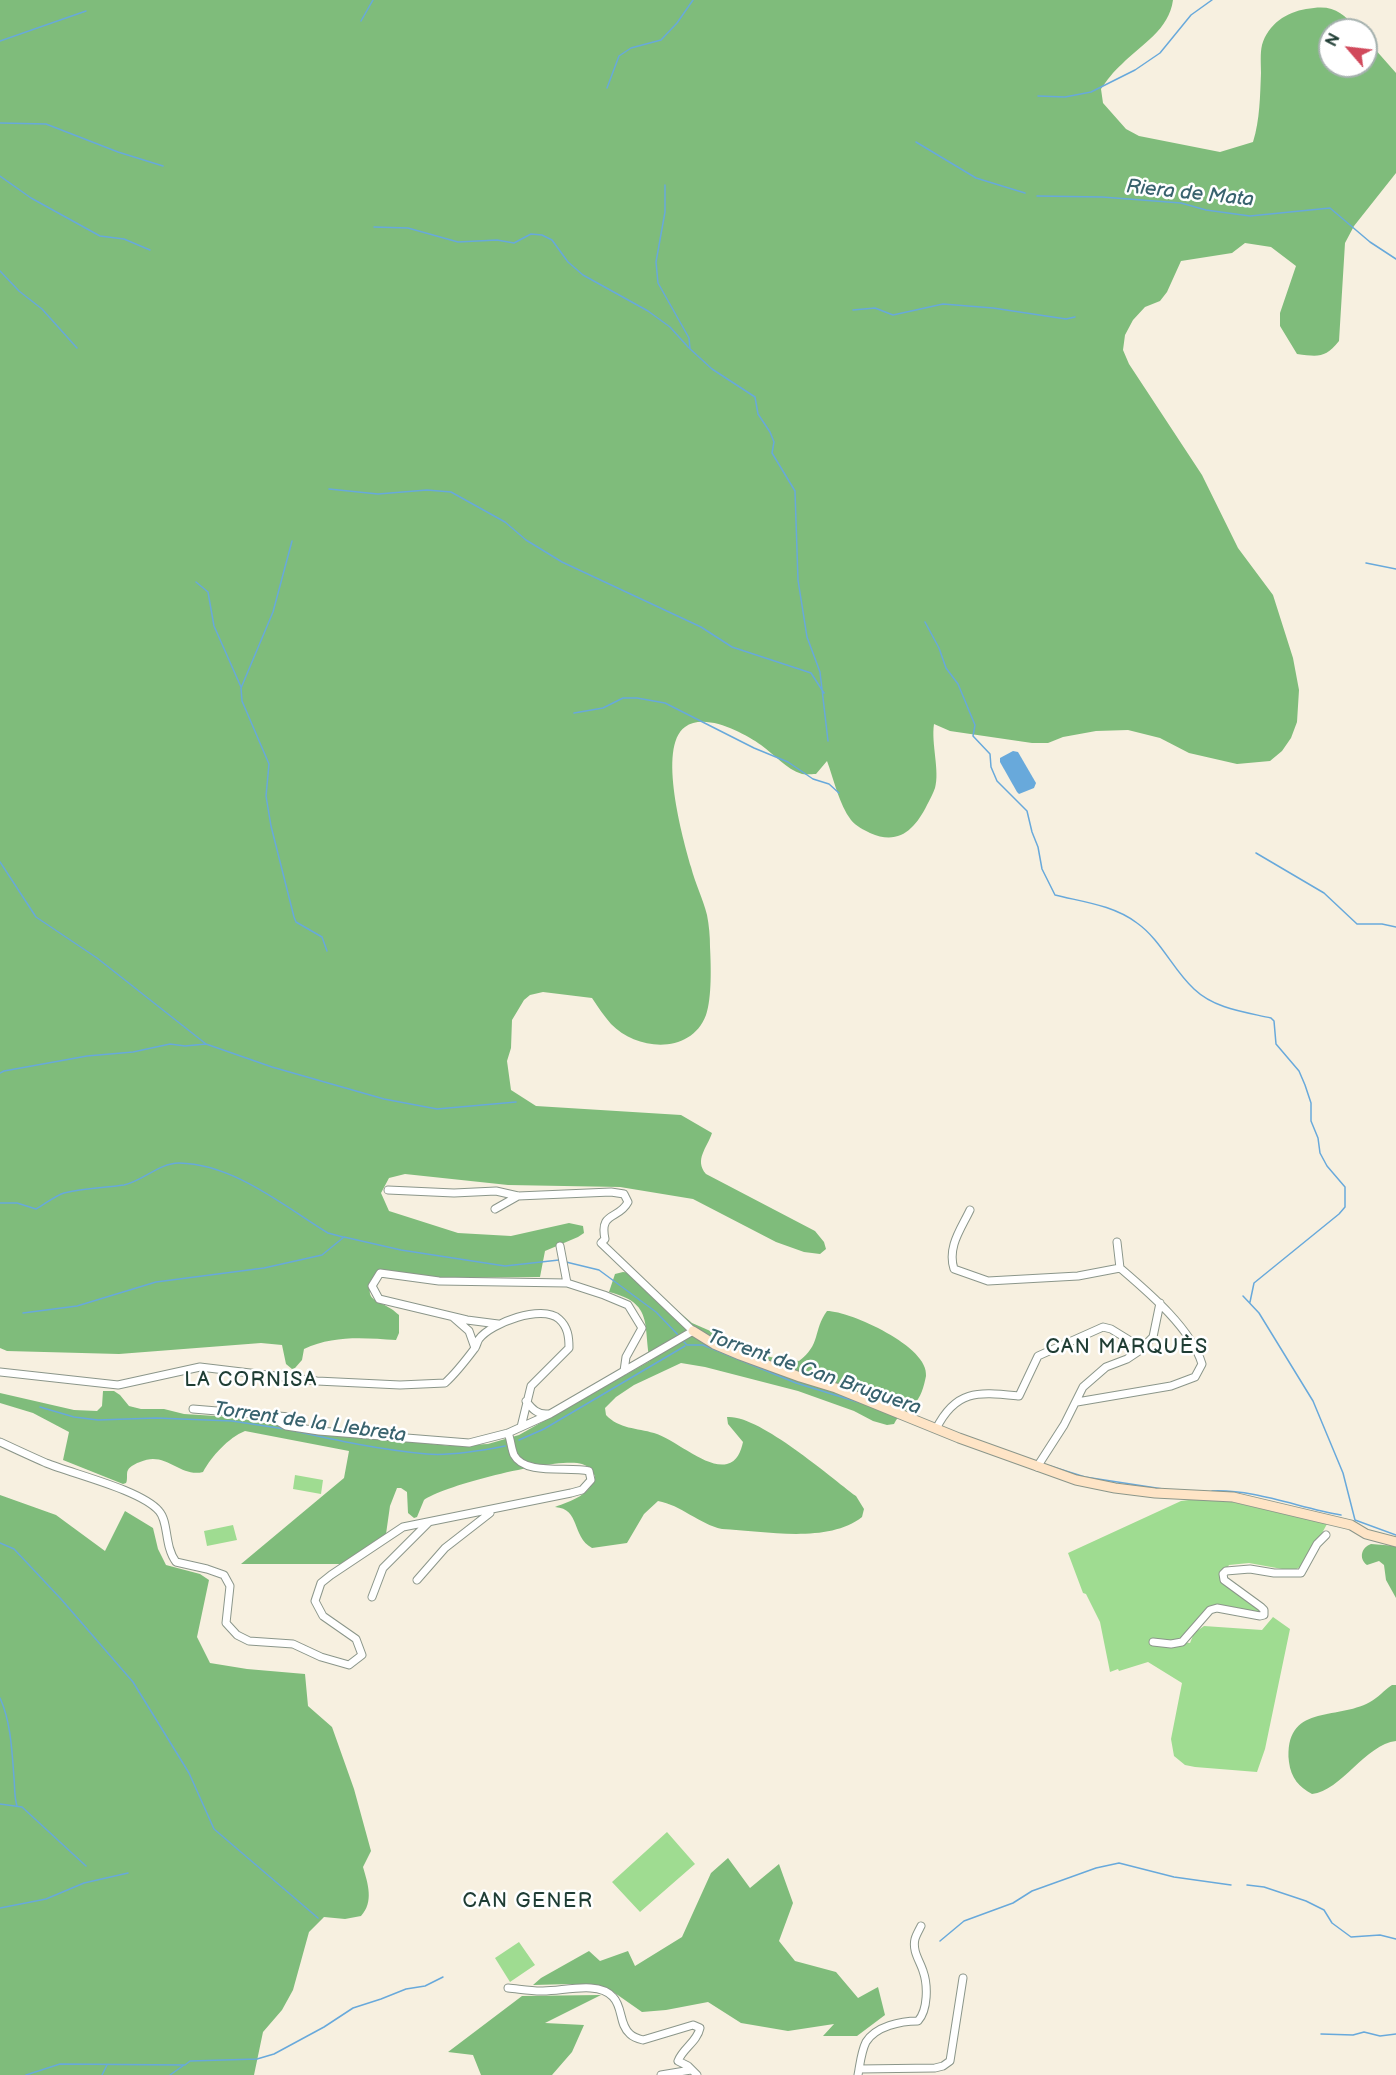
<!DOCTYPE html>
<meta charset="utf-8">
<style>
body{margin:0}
#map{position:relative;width:1396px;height:2075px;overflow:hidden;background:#f7f0e0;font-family:"Balsamiq Sans",sans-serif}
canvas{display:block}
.north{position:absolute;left:1318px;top:18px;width:60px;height:60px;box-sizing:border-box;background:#fff;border:2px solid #a5b1ae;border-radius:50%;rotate:298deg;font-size:16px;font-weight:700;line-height:24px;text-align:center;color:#1f3d34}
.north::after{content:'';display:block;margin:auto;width:21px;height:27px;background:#d1495b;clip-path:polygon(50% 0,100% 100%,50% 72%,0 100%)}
</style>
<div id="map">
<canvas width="1396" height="2075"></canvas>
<div class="north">N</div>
</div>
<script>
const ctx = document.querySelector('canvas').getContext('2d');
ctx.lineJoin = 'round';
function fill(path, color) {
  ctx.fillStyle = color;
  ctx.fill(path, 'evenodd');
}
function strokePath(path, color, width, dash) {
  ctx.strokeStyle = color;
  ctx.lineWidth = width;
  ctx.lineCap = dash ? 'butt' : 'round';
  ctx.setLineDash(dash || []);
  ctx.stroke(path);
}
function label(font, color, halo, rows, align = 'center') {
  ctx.font = font + ' "Balsamiq Sans",sans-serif';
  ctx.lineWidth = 5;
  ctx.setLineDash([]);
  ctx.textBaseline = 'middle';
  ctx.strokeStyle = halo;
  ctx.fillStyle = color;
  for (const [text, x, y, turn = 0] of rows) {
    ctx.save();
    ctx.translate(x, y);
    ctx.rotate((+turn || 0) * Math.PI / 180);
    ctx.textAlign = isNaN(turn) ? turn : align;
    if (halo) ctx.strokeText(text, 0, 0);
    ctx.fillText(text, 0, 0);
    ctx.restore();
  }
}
fill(new Path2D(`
 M295,1475L323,1480L321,1494L293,1489Z
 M1212,1497L1327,1524L1305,1564L1293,1571L1249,1563L1229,1565L1221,1578L1264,1610V1615L1208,1609L1183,1642L1190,1643L1194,1633L1204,1626L1262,1630L1273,1617L1290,1629L1265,1749L1257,1772L1195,1767L1185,1765L1174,1756L1171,1739L1182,1683L1148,1662L1119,1671L1118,1669L1110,1672L1100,1622L1086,1594L1083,1593L1068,1553L1181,1501Z
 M233,1525L237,1540L207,1546L204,1531Z
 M667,1832L695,1864L640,1912L612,1882Z
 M519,1942L535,1965L510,1982L495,1958Z`), '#9fdc91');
fill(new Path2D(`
 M0,0H1173C1169,30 1142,44 1122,64C1113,72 1107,80 1101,89L1103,103L1126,129L1139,136L1220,152L1253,142C1260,119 1260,96 1261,73C1261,64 1260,53 1262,45C1268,24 1287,12 1306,9C1333,4 1341,11 1358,30H1330V66H1366V39L1396,73V173L1354,226L1345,243L1339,341C1325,358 1319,357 1297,354L1280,326V313L1296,266L1271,247L1245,243L1232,253L1181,261L1167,292L1160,301L1145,307L1133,320L1125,335L1123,350L1129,364L1202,475L1238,548L1273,595L1293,658L1299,690L1297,722L1291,738L1282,751L1270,761L1237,764L1189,753L1160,738L1128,730L1096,731L1063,737L1048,743H1032L950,731L934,724C931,744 940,771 935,788C933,794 930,799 927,805C915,829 899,846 870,833C864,830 856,826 851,820C839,804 834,780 827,761L816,774C812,774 806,775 802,774C786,769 774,754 761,745C744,733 705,712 685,727C657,747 683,839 691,867C695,883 703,899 707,915C709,925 710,936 710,947C711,965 712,998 706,1015C691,1055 637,1051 611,1024C604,1016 598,1007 592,998L543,992L530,995L524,1000L512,1020L511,1048L507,1061L511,1090L536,1106L681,1115L712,1133C707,1148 694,1160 706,1174L815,1231L824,1242L826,1249L820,1254L804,1252L776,1242L693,1199L620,1187L508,1185L405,1174L389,1178L381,1193L389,1211L458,1233L511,1236L569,1223L583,1226L584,1233L578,1237L545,1251L540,1277L423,1278L378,1272C357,1305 381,1297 399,1315V1333L396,1340C364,1338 334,1335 304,1349L302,1360L295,1368L292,1369L286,1364L282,1345L261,1343L119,1354L7,1351L0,1348Z
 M623,1272L631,1273L638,1277L692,1323L770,1357L799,1361C821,1345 813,1330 827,1311C850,1311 930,1347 926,1376C924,1386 921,1398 913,1405C905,1412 899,1414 894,1424L887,1425L873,1421L854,1411L798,1391L705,1367L681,1363L634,1385L616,1397L605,1408L606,1415C619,1429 637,1428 654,1433C675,1439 706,1469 727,1464C737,1462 741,1451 743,1442L728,1424L727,1417C758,1414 829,1476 856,1496L864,1509L862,1517C828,1544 764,1531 722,1529C699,1524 681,1505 658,1501L644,1514L627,1543L592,1548C571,1536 581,1509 555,1507C571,1501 591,1495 595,1476C592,1471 589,1466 582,1464C560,1456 443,1485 424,1500L417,1517L414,1518L408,1513L407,1492L401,1488H397L390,1506L386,1534L341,1564H241L344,1478L349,1451L245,1431C228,1438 212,1456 203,1472C180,1478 166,1450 140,1462C137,1463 130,1466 128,1470C126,1473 128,1479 126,1483L123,1484L63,1460L69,1432L33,1413L0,1403V1393L74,1410L97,1411L102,1406L103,1391H114L120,1395L129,1406L141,1409H164L184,1414L232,1417L313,1432L412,1442L452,1446L488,1444L519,1435L650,1361C643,1325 654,1303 609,1292L615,1274Z
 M0,1495L56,1515L105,1551L125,1511L153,1528L158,1549L166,1565L200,1574L209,1580L197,1637L210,1663L247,1669L305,1674L308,1706L332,1727L354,1789L371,1851L363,1867C368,1884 374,1902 361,1916L345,1919L324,1917L309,1932L293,1990L282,2010L263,2032L254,2075H0Z
 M1371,1544L1396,1546V1598L1386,1580L1384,1565L1379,1561L1367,1565C1358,1558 1362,1547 1371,1544Z
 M1392,1685H1396V1741C1366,1744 1341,1791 1312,1794C1299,1787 1291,1778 1289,1762C1284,1703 1336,1721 1370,1702C1378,1698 1384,1690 1392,1685Z
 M728,1858L750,1888L779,1864L793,1903L779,1941L795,1961L836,1972L858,1998L878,1987L885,2015L857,2036H823L834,2024L788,2031L741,2023L708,2002L666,2010L642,2012L612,1991L571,1984L533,1985L541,1978L589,1951L600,1961L628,1951L635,1966L682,1937L711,1873Z
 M601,1995L545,2023L584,2025L572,2052L552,2075H481L473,2055L448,2052L522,1996Z`), '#7fbc7b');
fill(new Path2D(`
 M1013,751L1018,752L1036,783L1034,788L1019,794L1017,792L1000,762V758Z`), '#68a9db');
strokePath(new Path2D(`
 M361,21L373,0
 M0,41L86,11
 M607,88L619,56L631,48L661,40L677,23L693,0
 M1038,96L1065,97L1091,92L1135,70L1160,53L1191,15L1212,0
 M0,123L46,124L118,152L163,166
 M916,142L976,178L1025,193
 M0,176L31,198L100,236L124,239L150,250
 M665,185V212L656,262L658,283L689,338L690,349
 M1037,196L1102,197L1181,203L1206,210L1250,216L1330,208L1370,242L1396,259
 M374,227L408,228L458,242L497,240L514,243L531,234L542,235L552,240L568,262L583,275L648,311L670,327L688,347L712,369L755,397L758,414L770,432L774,442L772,453L795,491L798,580L807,637L820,672L828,741
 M0,271L19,291L42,309L77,348
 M853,310L875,308L893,315L943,304L993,308L1066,319L1075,317
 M329,489L378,494L427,490L451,492L505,522L526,540L562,562L701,627L732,647L811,673L824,693
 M292,541L273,612L241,688L242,701L269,764L266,796L271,826L294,917L296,922L322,937L327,951
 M1366,563L1396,569
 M196,582L208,592L214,626L241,687
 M925,622L939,648L946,668L958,684L975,725L973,736L990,754L991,767L997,781L1027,811L1032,832L1038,847L1042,869L1055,895C1083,902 1113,905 1137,923C1161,940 1173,970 1194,989C1215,1009 1245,1012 1271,1018L1274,1021L1276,1044L1299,1071L1305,1085L1311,1103V1121L1318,1138L1320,1153L1327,1166L1345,1187V1207L1339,1214L1254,1283L1250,1302
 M574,713L603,708L623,698H637L665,703L754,748L788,762L813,779L829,784L839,793
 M1256,853L1324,893L1357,924H1382L1396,927
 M0,862L36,917L97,958L206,1044L272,1067L384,1099L437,1109L516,1102
 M0,1073L4,1071L87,1056L133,1052L170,1044L185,1046L206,1044
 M0,1203H17L36,1209C45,1204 55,1196 64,1193C84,1188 104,1188 124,1185C143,1181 159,1163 179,1163C234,1164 284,1206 328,1233L343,1237
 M566,1262L599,1270L656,1312L680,1337
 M1243,1296L1259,1313L1313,1401L1343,1473L1355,1520L1396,1535
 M23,1313L77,1306L156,1282L264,1268L322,1255L344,1237L401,1250L505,1266L559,1260
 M683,1341L687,1345H703L796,1383L861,1403
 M40,1407L74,1417L98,1420L156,1418L232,1421L285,1429
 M290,1430C335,1440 381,1450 427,1454C452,1456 480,1451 505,1446
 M519,1440L544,1429L685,1346
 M1050,1466L1085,1477L1163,1489
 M1212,1491C1254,1489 1300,1508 1341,1515
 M0,1543L14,1549L61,1599L133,1682L189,1773L214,1829L318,1918
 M0,1698C11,1722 12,1752 14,1778C15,1788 14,1796 17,1806
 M0,1804L22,1807L86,1866
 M1247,1885L1264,1887L1306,1901L1324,1910L1332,1923L1351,1937L1380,1935L1396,1939
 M0,1908L46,1899L84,1883L128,1873
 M940,1941L964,1921L1013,1903L1032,1891L1096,1868L1119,1863L1174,1877L1231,1885
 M1321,2034L1353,2035L1364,2032L1380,2036L1396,2034
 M26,2075L60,2064L185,2065L190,2061L257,2059L274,2054L324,2027L353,2008L381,1999L406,1989L425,1986L443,1977
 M102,2075L107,2065
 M170,2075L184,2065`), '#68a9db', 1.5);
const street = new Path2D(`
 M495,1209L518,1196
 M970,1210C961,1229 947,1247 954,1269L988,1281L1078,1276L1120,1268
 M560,1246L567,1283
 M453,1317L469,1331L475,1348
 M498,1324L467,1320L379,1299L372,1286L380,1273L439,1281L567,1283L604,1295L628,1305L642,1328L626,1357L624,1371
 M0,1372L118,1385L200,1367L317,1381L400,1385L445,1383C456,1373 466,1360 475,1348C477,1345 477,1342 479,1339C491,1323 542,1304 559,1319C568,1327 569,1337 569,1348L531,1386L521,1427
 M526,1401C532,1409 538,1415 548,1414
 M1077,1402L1171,1386L1195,1377L1202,1364C1191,1328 1148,1292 1120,1268L1117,1242
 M193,1409L290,1417L295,1419L304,1428
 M271,1417L286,1426L319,1431L469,1443L508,1433L550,1414L693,1331L601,1243L605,1239C599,1211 619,1220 628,1202L624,1194L611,1192L518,1196L496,1191L454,1193L388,1190
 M936,1429C956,1389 978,1392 1019,1396L1038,1356L1103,1327L1111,1329L1142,1348
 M0,1442C15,1449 30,1456 46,1463C73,1474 141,1490 159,1511C169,1522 164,1546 176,1562L207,1569L224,1575L230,1586L226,1623L237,1635L249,1641L293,1644L321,1657L349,1665L362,1655L356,1639L323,1616L315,1601L321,1583L331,1575L403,1527L571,1493L582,1490L591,1480L589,1471C569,1466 525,1476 514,1455C511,1448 511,1440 508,1433
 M1037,1467L1064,1425L1083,1387L1106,1367L1127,1359L1139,1351L1153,1337L1160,1303
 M417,1580L445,1548L490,1513
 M372,1597L383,1568L429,1522
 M1153,1642L1171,1644L1182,1642L1210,1610L1217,1608L1260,1616L1264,1615V1610L1261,1607L1224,1580L1223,1574L1226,1571L1250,1569L1274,1573H1301L1317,1544L1326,1535
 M508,1988C519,1989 530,1991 541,1991C561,1992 598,1980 613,1997C623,2007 619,2025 630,2034C633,2037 639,2039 643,2040L693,2025L700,2028C697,2042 683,2048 678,2061L688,2066L697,2075
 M859,2069L935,2068L943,2066L950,2061L963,1978
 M661,2075L691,2070
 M858,2075C860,2065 861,2052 866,2042C876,2026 901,2021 918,2021C928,2010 928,1985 923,1971C920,1961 912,1951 915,1939C916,1935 919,1930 921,1926`);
const secondary = new Path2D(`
 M693,1331L714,1344L740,1355L800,1377L836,1388L959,1438L1076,1480L1115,1488L1155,1493L1233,1497L1351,1525L1366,1534L1396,1542`);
strokePath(street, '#8b968a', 9);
strokePath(secondary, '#8b968a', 11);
strokePath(street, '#fff', 7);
strokePath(secondary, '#fee4c6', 9);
label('italic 20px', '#39636e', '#fff', [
 ["Riera de Mata",1190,194,6],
 ["Torrent de Can Bruguera",814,1373,19],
 ["Torrent de la Llebreta",310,1423,8]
]);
ctx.letterSpacing = '1.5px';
label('20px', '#1f3d34', '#fff', [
 ["CAN MARQUÈS",1127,1348],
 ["LA CORNISA",251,1381],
 ["CAN GENER",528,1902]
]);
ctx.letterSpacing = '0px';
</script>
